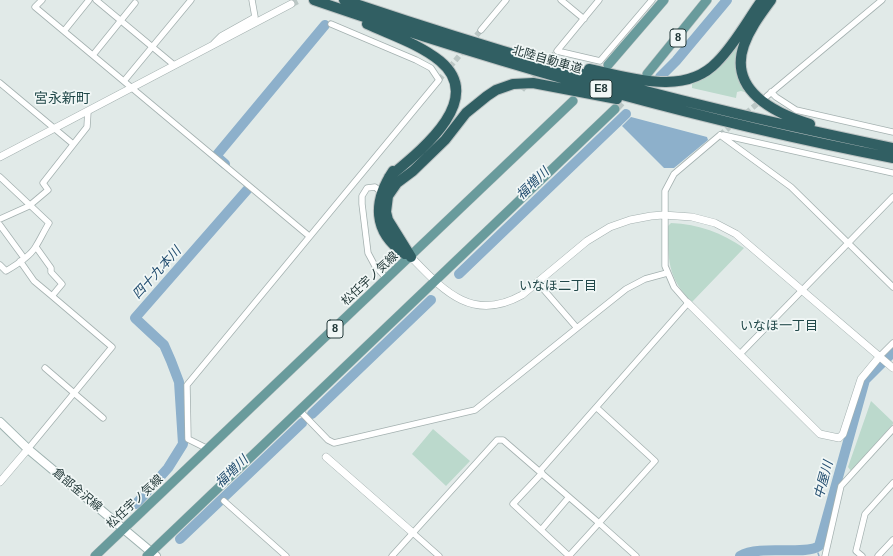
<!DOCTYPE html>
<meta charset="utf-8">
<style>
body{margin:0}
canvas{display:block;background:#e1eae8}
</style>
<canvas width="893" height="556"></canvas>
<script>
const ctx = document.querySelector('canvas').getContext('2d');
ctx.lineJoin = 'round';
function fill(path, color) {
  ctx.fillStyle = color;
  ctx.fill(path, 'evenodd');
}
function strokePath(path, color, width, dash) {
  ctx.strokeStyle = color;
  ctx.lineWidth = width;
  ctx.lineCap = dash ? 'butt' : 'round';
  ctx.setLineDash(dash || []);
  ctx.stroke(path);
}
function label(font, color, halo, rows, align = 'center') {
  ctx.font = font + ' Arial,"Noto Sans JP",sans-serif';
  ctx.lineWidth = 3.5;
  ctx.setLineDash([]);
  ctx.textBaseline = 'middle';
  ctx.strokeStyle = halo;
  ctx.fillStyle = color;
  for (const [text, x, y, turn = 0] of rows) {
    ctx.save();
    ctx.translate(x, y);
    ctx.rotate((+turn || 0) * Math.PI / 180);
    ctx.textAlign = isNaN(turn) ? turn : align;
    if (halo) ctx.strokeText(text, 0, 0);
    ctx.fillText(text, 0, 0);
    ctx.restore();
  }
}
fill(new Path2D(`
 M743,36L748,93L741,91L737,92L736,98L692,88V83C715,75 728,55 743,36Z
 M671,223C699,224 722,233 744,248L692,302C667,278 668,258 668,226Z
 M871,401L893,422V424L851,471L848,467Z
 M433,429L470,461L446,486L412,454Z`), '#bbd9cc');
fill(new Path2D(`
 M631,117L707,137L708,140L674,168H664L622,126Z`), '#8db0cb');
strokePath(new Path2D(`
 M817,548V550
 M818,553L819,556`), '#8db0cb', 1.5);
strokePath(new Path2D(`
 M660,77L676,61L727,0
 M225,164L216,156L325,25
 M459,274L626,114
 M312,414L431,300
 M136,504L168,468L183,444L179,382L171,361L164,345L135,318L247,190
 M180,539L302,423
 M740,556C760,544 806,556 819,546L865,380L893,352`), '#8db0cb', 10);
strokePath(new Path2D(`
 M471,42L481,30
 M545,64L557,51
 M439,80L465,49
 M522,90L539,70
 M720,135L763,99`), '#bbc7c5', 5.5, [5.5, 3]);
strokePath(new Path2D(`
 M291,4L299,0`), '#bbc7c5', 7, [7, 3.5]);
strokePath(new Path2D(`
 M615,109L631,91`), '#bbc7c5', 9, [9, 4.5]);
const minor = new Path2D(`
 M42,0L35,7L309,236
 M96,0L174,65
 M561,0L584,19
 M599,0L557,51L600,61L652,0
 M481,30L506,0
 M64,31L89,0
 M214,43L221,36L255,17L252,0
 M93,55L135,3
 M124,81L191,0
 M0,83L73,144
 M771,92L776,97L796,110L893,132
 M767,96L882,0
 M720,135L791,187L893,287
 M723,135L893,173
 M0,177L49,223C44,231 41,238 36,246C31,256 16,265 6,271L0,265
 M381,192L375,187L367,188L362,196V204L368,253L375,266L387,279
 M0,219L29,206L48,190L43,183L87,127L88,111
 M0,225L24,258
 M20,261L34,281L52,296L62,284L51,272V268L36,247
 M538,283L577,328L626,289L645,279L667,273
 M740,354L893,197
 M880,356L893,343
 M45,368L103,418
 M299,410L328,440L334,443L475,410L577,328
 M28,449L112,347L52,296
 M208,449L188,439L187,385L439,80L431,68L416,60L331,24
 M540,471L688,303L674,287L665,266V191L674,174L720,135
 M542,473L513,504L569,556
 M224,501L286,556
 M541,530L569,497
 M413,533L439,556
 M392,556L497,440H503L599,523L655,461L597,408
 M569,556L599,523L636,556
 M825,556L841,486L893,429
 M862,556L856,551L865,514L893,483
 M878,556L893,540`);
const tertiary = new Path2D(`
 M0,157L291,4
 M411,257C443,290 472,323 522,295L587,241L610,227L630,220L651,216L663,215L692,217L715,223L736,234L893,368
 M688,303L820,434L839,438L843,434L861,379L880,356
 M326,457L413,533
 M0,482L28,449`);
const secondary = new Path2D(`
 M0,422L28,449L156,556`);
const primary = new Path2D(`
 M608,65L664,0
 M647,74L707,0
 M95,556L573,101
 M147,556L615,109`);
const motorway = new Path2D(`
 M314,0C503,65 697,120 893,158
 M344,0C468,42 594,80 722,110C779,124 836,136 893,148
 M771,0C761,14 750,28 744,45C728,90 774,113 810,124
 M367,24C391,35 419,44 440,61C487,100 419,152 389,177
 M589,69C630,77 684,97 717,62C735,44 747,21 762,0
 M393,171C373,201 372,232 405,254
 M411,257L388,220L386,212L388,196L397,183L413,171L445,140L466,113L487,96L496,90L513,84L533,83L617,99`);
strokePath(minor, '#a4b1b0', 7);
strokePath(tertiary, '#a4b1b0', 8);
strokePath(secondary, '#9eb2b0', 10);
strokePath(primary, '#bdc4c4', 10);
strokePath(motorway, '#bdc4c4', 12);
strokePath(minor, '#fff', 5.5);
strokePath(tertiary, '#fff', 7);
strokePath(secondary, '#fff', 8);
strokePath(primary, '#699b9c', 9);
strokePath(motorway, '#315f63', 10);
for (const [x, y, w] of [
 [678,38,16],
 [601,89,22],
 [335,329,16]
]) {
  const box = new Path2D();
  box.roundRect(x - w / 2, y - 9, w, 18, 3);
  ctx.fillStyle = '#f1f7f6';
  ctx.fill(box);
  strokePath(box, '#233939', 1);
}
label('bold 11px', '#233939', null, [
 ["8",678,38],
 ["E8",601,89],
 ["8",335,329]
]);
label('12px', '#233939', '#f1f7f6', [
 ["北陸自動車道",547,60,16],
 ["松任宇ノ気線",370,279,-43],
 ["倉部金沢線",77,490,40],
 ["松任宇ノ気線",135,502,-43]
]);
label('italic 13px', '#224d6f', '#f1f7f6', [
 ["福増川",533,184,-44],
 ["四十九本川",157,273,-48],
 ["福増川",232,472,-44],
 ["中屋川",824,480,-75]
]);
label('13px', '#214849', '#f1f7f6', [
 ["いなほ二丁目",558,286],
 ["いなほ一丁目",779,326]
]);
label('14px', '#214849', '#f1f7f6', [
 ["宮永新町",62,99]
]);
</script>
